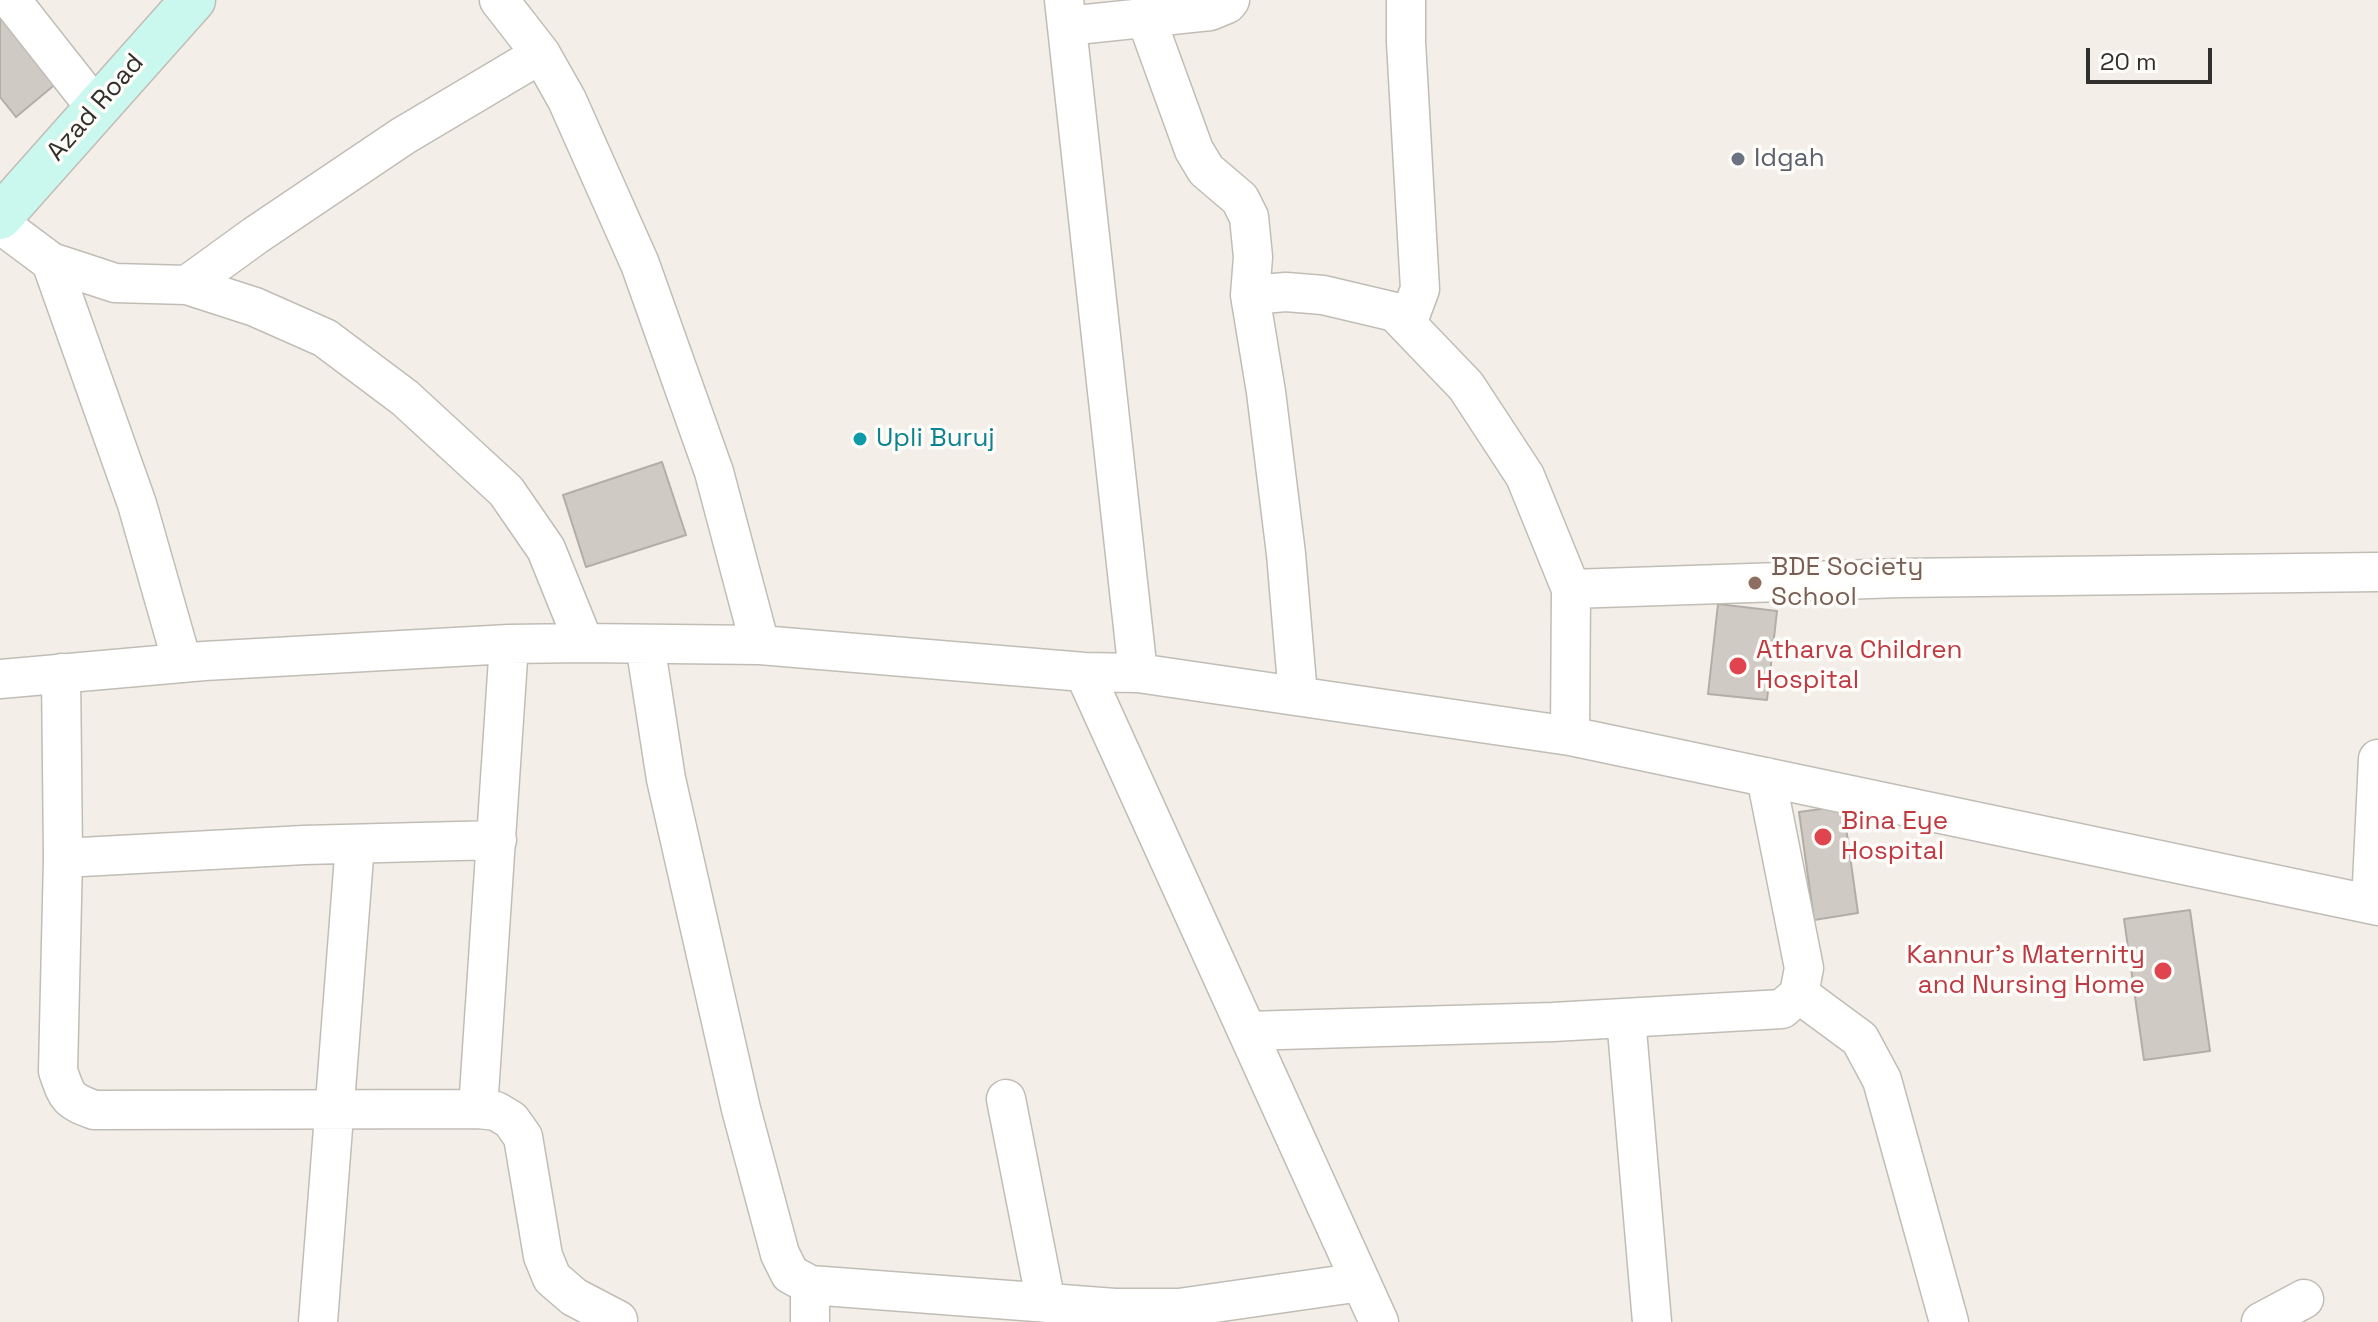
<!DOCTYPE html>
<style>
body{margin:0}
#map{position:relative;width:2378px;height:1322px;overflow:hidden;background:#f3efe8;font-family:"Space Grotesk",sans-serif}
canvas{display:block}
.scale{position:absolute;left:2086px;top:48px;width:126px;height:36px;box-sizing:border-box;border:4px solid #32302e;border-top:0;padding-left:10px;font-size:24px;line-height:28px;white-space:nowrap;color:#32302e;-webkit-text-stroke:6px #fffdfa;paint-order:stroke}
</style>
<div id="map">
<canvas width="2378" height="1322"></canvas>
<div class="scale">20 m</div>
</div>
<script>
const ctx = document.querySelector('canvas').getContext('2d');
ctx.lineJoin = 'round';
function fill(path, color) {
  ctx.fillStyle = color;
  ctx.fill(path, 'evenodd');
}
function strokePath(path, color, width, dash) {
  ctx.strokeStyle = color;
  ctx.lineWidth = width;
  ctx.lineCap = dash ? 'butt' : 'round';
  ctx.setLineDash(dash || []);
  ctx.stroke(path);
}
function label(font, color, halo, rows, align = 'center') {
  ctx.font = font + ' "Space Grotesk",sans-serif';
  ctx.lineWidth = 7;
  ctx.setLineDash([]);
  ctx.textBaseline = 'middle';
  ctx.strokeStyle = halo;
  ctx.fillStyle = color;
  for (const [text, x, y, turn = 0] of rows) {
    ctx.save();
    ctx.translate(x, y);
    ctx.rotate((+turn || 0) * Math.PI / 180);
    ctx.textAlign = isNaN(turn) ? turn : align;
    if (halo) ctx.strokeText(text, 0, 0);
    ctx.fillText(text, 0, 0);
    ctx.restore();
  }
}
const building = new Path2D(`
 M0,10L58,82L16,117L0,97Z
 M662,462L686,535L586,567L563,495Z
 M1718,604L1777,611L1767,700L1708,694Z
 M1843,806L1858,913L1814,920L1799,812Z
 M2190,910L2210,1051L2144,1060L2124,919Z`);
fill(building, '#cfcbc4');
strokePath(building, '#b2aea7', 2);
const street = new Path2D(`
 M11,0L96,108
 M499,0L541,54L567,100L640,264L714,472L760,645
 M1064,0L1138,673
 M1406,0V42L1420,289L1407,324
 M1146,18L1194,150L1206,170L1240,199L1249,217L1253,257L1250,295L1266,392L1286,554L1298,696
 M1067,26L1210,11L1227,4L1230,0
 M0,224L51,262L115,283L187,285L255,307L325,338L405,398L506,491L546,549L584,643
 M51,262L137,504L182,662
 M187,285L256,235L403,136L541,54
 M1250,295L1286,292L1323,295L1395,312L1466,386L1525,476L1571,589L1570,736
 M1571,589L1900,578L2378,572
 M645,644L666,779L741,1109L780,1254L790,1274L810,1285L1115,1308H1179L1361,1282
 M1084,672L1379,1322
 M61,673L63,858L58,1071C67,1097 67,1100 94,1110L478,1109L496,1111L511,1120L523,1137L543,1256L552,1278L574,1297L618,1320
 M0,679L204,661L509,644L584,643L760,645L1084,672L1138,673L1570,736L2378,906
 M63,858L304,845L497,840
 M2371,904L2378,759
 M1799,994L1860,1039L1882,1080L1949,1322
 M1626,1018L1652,1322
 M1247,1031L1553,1022L1782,1009L1799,994L1804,968L1766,777
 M1006,1099L1046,1303
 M478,1109L509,644
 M810,1285V1322
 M318,1322L355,844
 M2261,1322L2304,1299`);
const secondary = new Path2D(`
 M0,217L193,0`);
strokePath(street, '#c1bdb6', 41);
strokePath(secondary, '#c1bdb6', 47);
strokePath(street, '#fff', 38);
strokePath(secondary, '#caf8ef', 44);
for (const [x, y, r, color] of [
 [1738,159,8,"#6b7280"],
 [860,439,8,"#0f9aa8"],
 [1755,583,8,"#8d6e63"],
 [1738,666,10,"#e0444e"],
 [1823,837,10,"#e0444e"],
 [2163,971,10,"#e0444e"]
]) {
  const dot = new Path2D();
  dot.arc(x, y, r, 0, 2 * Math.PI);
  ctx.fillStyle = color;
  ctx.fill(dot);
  strokePath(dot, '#fffdfa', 3);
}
label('26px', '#32302e', '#fffdfa', [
 ["Azad Road",96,108,-49]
]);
label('26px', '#5b616d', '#fffdfa', [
 ["Idgah",1754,159]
], 'left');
label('26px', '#0d838f', '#fffdfa', [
 ["Upli Buruj",876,439]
], 'left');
label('26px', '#785e54', '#fffdfa', [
 ["BDE Society",1771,568],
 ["School",1771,598]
], 'left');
label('26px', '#be3a42', '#fffdfa', [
 ["Atharva Children",1756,651],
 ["Hospital",1756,681],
 ["Bina Eye",1841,822],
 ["Hospital",1841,852],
 ["Kannur's Maternity",2145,956,"right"],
 ["and Nursing Home",2145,986,"right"]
], 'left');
</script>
